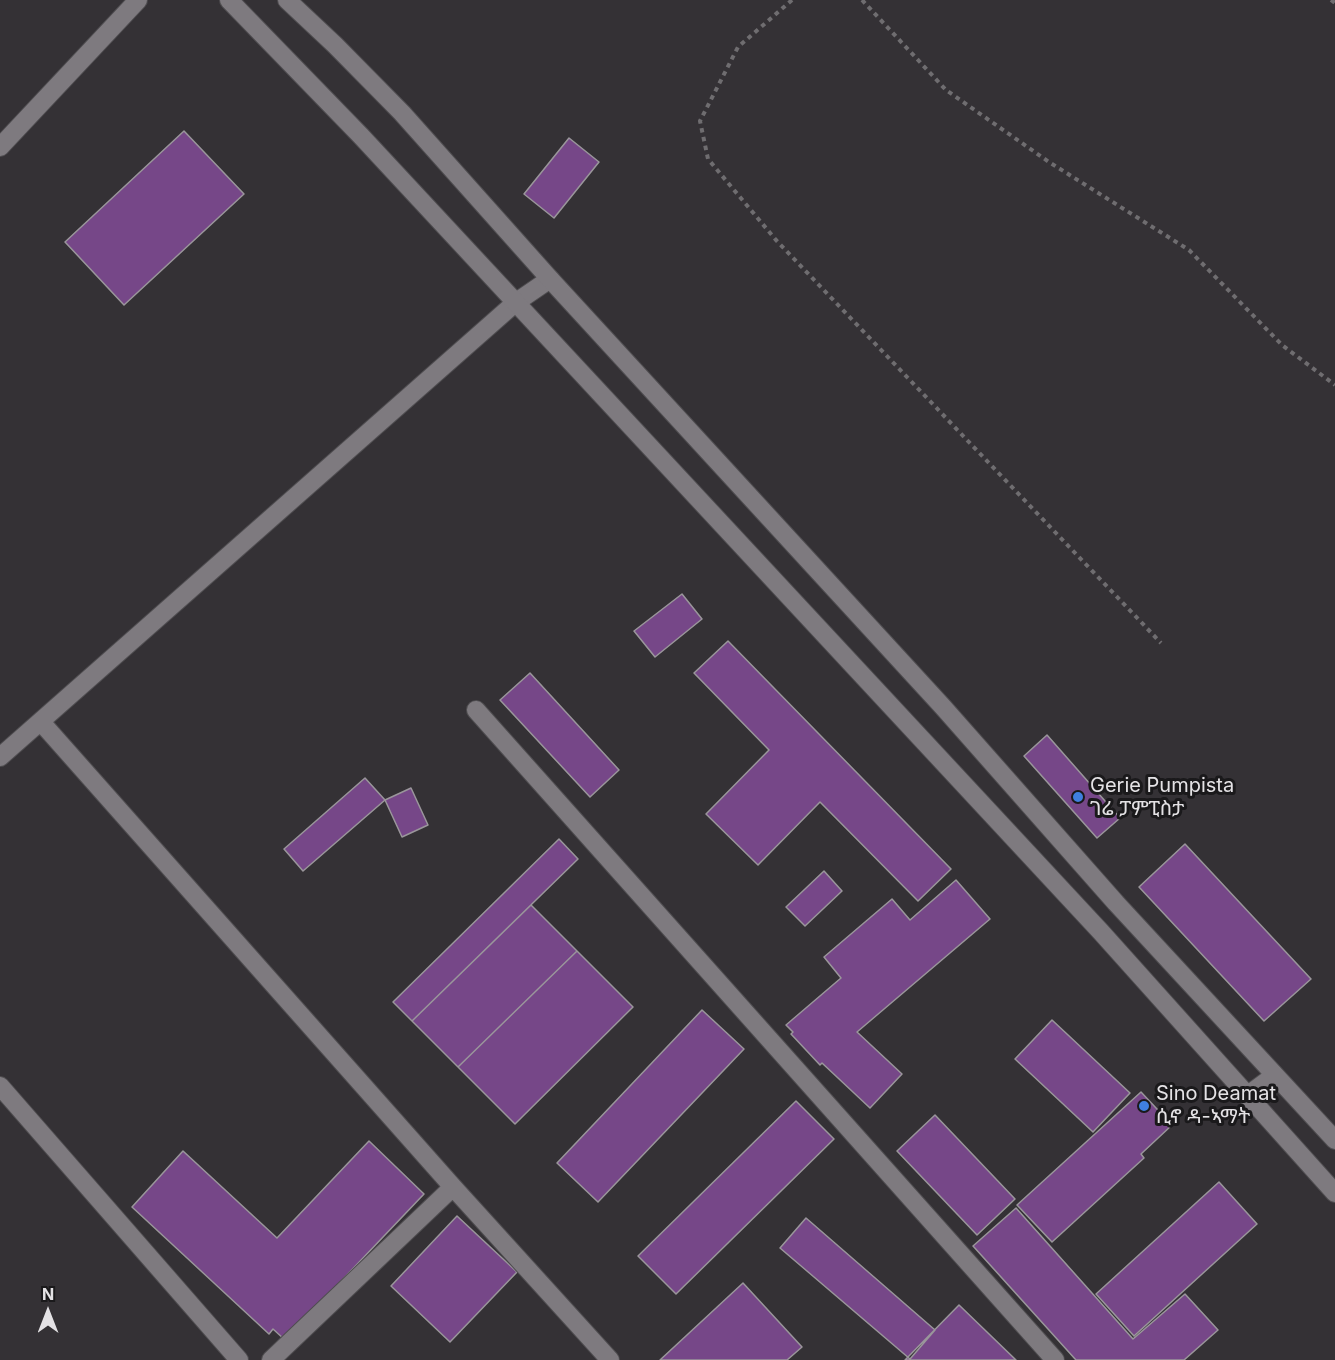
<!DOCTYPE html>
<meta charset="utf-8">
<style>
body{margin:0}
#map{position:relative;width:1335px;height:1360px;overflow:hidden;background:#343135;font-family:Inter,sans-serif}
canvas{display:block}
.north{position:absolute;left:18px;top:1282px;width:60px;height:60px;-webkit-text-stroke:4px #1a191b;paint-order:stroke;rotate:0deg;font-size:16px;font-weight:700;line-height:24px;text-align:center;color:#e4e2e5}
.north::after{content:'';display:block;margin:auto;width:21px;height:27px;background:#e4e2e5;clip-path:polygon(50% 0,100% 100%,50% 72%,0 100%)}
</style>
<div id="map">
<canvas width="1335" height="1360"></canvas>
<div class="north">N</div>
</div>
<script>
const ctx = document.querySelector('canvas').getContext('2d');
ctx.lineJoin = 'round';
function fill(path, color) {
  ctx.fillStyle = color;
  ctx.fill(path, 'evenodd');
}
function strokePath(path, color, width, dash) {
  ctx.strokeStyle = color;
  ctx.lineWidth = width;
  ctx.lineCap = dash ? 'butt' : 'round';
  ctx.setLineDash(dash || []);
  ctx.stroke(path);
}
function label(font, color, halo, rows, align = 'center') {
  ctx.font = font + ' Inter,"Noto Sans Ethiopic",sans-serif';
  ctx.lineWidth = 6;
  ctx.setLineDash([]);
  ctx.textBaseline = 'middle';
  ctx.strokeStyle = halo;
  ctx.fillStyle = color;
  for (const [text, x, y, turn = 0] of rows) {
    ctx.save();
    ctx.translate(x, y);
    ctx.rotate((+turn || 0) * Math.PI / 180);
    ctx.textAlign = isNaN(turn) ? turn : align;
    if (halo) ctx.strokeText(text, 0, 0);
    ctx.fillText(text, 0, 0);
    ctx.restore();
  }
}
const building = new Path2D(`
 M184,131L244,194L124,305L65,242Z
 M569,138L599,162L554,218L524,194Z
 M682,594L702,619L655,657L634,631Z
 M728,641L951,869L918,901L820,802L758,865L706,814L769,750L694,673Z
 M530,673L619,770L590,797L500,700Z
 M1047,735L1120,818L1097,838L1024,756Z
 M365,778L385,800L303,871L284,849Z
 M411,788L428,825L402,837L385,800Z
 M559,839L578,859L412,1021L393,1002Z
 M1185,844L1311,979L1264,1021L1139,887Z
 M824,871L842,891L805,926L786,907Z
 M956,880L990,919L857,1032L902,1074L870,1108L822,1063L820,1065L791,1034L793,1032L786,1025L841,978L824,957L892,899L910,920Z
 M531,905L577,951L458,1067L412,1021Z
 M577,951L633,1007L515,1124L458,1067Z
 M702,1010L744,1049L598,1202L557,1163Z
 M1052,1020L1130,1093L1093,1132L1015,1059Z
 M1141,1092L1172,1125L1141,1154L1144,1158L1052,1242L1017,1205Z
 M796,1101L834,1139L676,1294L638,1256Z
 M935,1115L1015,1199L977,1235L897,1151Z
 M369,1141L424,1194L285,1340L273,1329L269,1334L132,1207L183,1151L277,1238Z
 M1219,1182L1257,1224L1134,1336L1096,1294Z
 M1016,1208L1133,1339L1185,1294L1218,1330L1184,1360H1076L973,1246Z
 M457,1216L517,1272L450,1342L391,1286Z
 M806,1218L935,1330L910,1359L780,1248Z
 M743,1283L802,1347L787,1360H660Z
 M959,1305L1016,1360H905Z`);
fill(building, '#764788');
strokePath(building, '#9a969b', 1.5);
const street = new Path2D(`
 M0,147L138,0
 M476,710L1055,1360
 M41,722L453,1187L610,1360
 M0,757L515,303L550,279
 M0,1086L239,1360
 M271,1360L453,1187`);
const secondary = new Path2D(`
 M229,0L361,136L1101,932L1335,1193
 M287,0L335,45L402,113L550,279L943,707L1116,903L1335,1140
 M1248,1095L1275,1075`);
strokePath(street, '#4f4d50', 20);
strokePath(secondary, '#4f4d50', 20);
strokePath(new Path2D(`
 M792,0L738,47L700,121L708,159L776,240L1161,643
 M862,0L946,90L1049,162L1189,250L1282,345L1335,385
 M1331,0L1335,3`), '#6f6d70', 4, [4.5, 4.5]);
strokePath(street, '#7e7a7f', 18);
strokePath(secondary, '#7e7a7f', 18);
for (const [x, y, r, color] of [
 [1078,797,6,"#3f7fe0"],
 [1144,1106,6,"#3f7fe0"]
]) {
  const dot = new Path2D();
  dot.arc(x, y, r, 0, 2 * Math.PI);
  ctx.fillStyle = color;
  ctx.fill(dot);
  strokePath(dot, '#1a191b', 2);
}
label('20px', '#e4e2e5', '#1a191b', [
 ["Gerie Pumpista",1090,786],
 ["ገሬ ፓምፒስታ",1090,809],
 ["Sino Deamat",1156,1094],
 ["ሲኖ ዳ-ኣማት",1156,1117]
], 'left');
</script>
